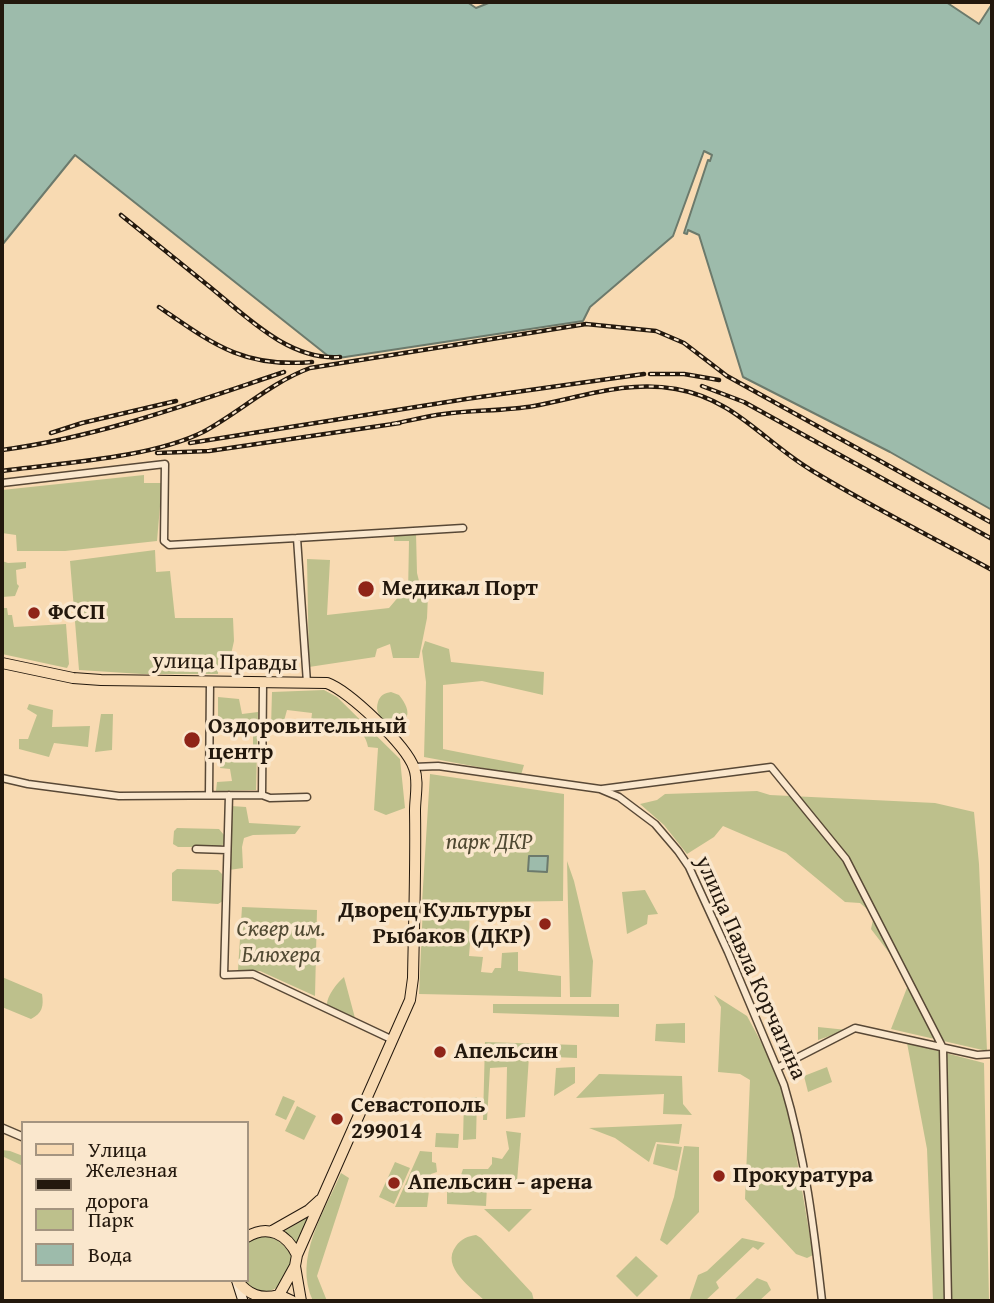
<!DOCTYPE html>
<meta charset="utf-8">
<style>
body{margin:0}
#map{position:relative;width:994px;height:1303px;overflow:hidden;background:#f8dab2;font-family:"Gentium Book Plus",serif}
canvas{display:block}
.frame{position:absolute;inset:0;border:4px solid #23180d;pointer-events:none}
.legend{position:absolute;left:21px;top:1121px;width:228px;height:161px;box-sizing:border-box;background:#fae7cd;border:2px solid #a49480;margin:0;padding:9px 12px;list-style:none;font-size:21px;color:#23180d}
.legend li{display:flex;align-items:center;gap:14px;height:35px}
.legend b{width:35px;border:2px solid #a49480}
</style>
<div id="map">
<canvas width="994" height="1303"></canvas>
<div class="frame"></div>
<ul class="legend">
<li><b style="height:9px;background:#f8dab2"></b>Улица</li>
<li><b style="height:9px;background:#23180d"></b>Железная дорога</li>
<li><b style="height:19px;background:#bdc08c"></b>Парк</li>
<li><b style="height:19px;background:#9dbbab"></b>Вода</li>
</ul>
</div>
<script>
const ctx = document.querySelector('canvas').getContext('2d');
ctx.lineJoin = 'round';
function fill(path, color) {
  ctx.fillStyle = color;
  ctx.fill(path, 'evenodd');
}
function strokePath(path, color, width, dash) {
  ctx.strokeStyle = color;
  ctx.lineWidth = width;
  ctx.lineCap = dash ? 'butt' : 'round';
  ctx.setLineDash(dash || []);
  ctx.stroke(path);
}
function label(font, color, halo, rows, align = 'center') {
  ctx.font = font + ' "Gentium Book Plus",serif';
  ctx.lineWidth = 7;
  ctx.setLineDash([]);
  ctx.textBaseline = 'middle';
  ctx.strokeStyle = halo;
  ctx.fillStyle = color;
  for (const [text, x, y, turn = 0] of rows) {
    ctx.save();
    ctx.translate(x, y);
    ctx.rotate((+turn || 0) * Math.PI / 180);
    ctx.textAlign = isNaN(turn) ? turn : align;
    if (halo) ctx.strokeText(text, 0, 0);
    ctx.fillText(text, 0, 0);
    ctx.restore();
  }
}
fill(new Path2D(`
 M144,475V483H162L157,541L65,551H17L16,535L2,533V490Z
 M416,533L417,573L422,593L428,595L427,618L419,658H393L390,644L377,649L375,657L309,667L307,559L330,560L327,615L389,608L400,595L408,594L409,541H394V535Z
 M155,550L156,572L170,571L175,618H233L234,641L230,659L218,660V674H142L79,670L70,561Z
 M2,561L8,563L26,562V568L16,570L17,584L19,586L15,596L2,597Z
 M2,608H7L8,615H12L14,627L66,624L69,664L67,668L2,654Z
 M425,641L449,649L451,662L544,672L543,695L482,681L443,685V749L524,765L521,775L424,757L426,682L422,651Z
 M324,690L337,697L400,759L405,808L386,815L374,810L378,748L368,747C364,725 344,722 325,719L322,735L310,731L312,713L287,710L282,728L271,727L272,692Z
 M391,692L399,695C429,732 369,730 378,702C380,695 385,693 391,692Z
 M218,697L239,699L242,714L258,712L256,790L216,791L217,782L232,781L230,769L220,768L222,761L253,760V727L218,726Z
 M29,704L53,710L52,727L90,726L88,747L54,743L49,757L19,749V739H28L37,715L27,709Z
 M101,714H113L112,750L95,752Z
 M430,774L564,794L563,901L422,903Z
 M757,791L770,795L935,803L974,812L979,864L987,1051L891,1029L910,980L871,929L874,915L860,903L845,902L786,853L723,826L714,837L687,854L664,825L640,804L657,800L665,794Z
 M231,806L246,807L249,823L301,826L295,834L253,835L244,838L242,847L243,868L229,870Z
 M177,828L219,829L224,835V844L219,847H178L173,844L174,831Z
 M567,861L574,881L593,961L591,997H570Z
 M177,869L218,870L222,874L223,901L218,904L172,901V873Z
 M645,890L658,914L648,915L647,924L627,934L622,892Z
 M470,904L469,936L479,937L480,944H470L469,956L483,957L481,972L492,973L495,968H501L502,953L518,952V971L561,976V997L419,994L423,905Z
 M242,907L317,910L315,996L260,971L238,970Z
 M2,977L42,994C44,1007 42,1013 31,1019L2,1007Z
 M344,977L355,1018L354,1019L327,1007C326,997 336,984 344,977Z
 M714,995L747,1016L773,1064L787,1101L813,1255L807,1258L796,1254L745,1199L750,1080L740,1074L718,1072L721,1007Z
 M493,1004H619V1017L493,1013Z
 M685,1023V1043L655,1041L656,1024Z
 M818,1027L847,1030L818,1040Z
 M485,1042L577,1045V1058L529,1056L525,1117L506,1119L507,1067L490,1068L487,1120H483Z
 M907,1043L984,1063L989,1301H933L927,1149Z
 M575,1067V1083L554,1096L556,1068Z
 M827,1067L832,1082L808,1092L804,1076Z
 M599,1074L682,1076L683,1104L692,1115L663,1114L664,1094L576,1098Z
 M283,1096L295,1101L286,1120L275,1115Z
 M477,1097L476,1139L463,1140L464,1099Z
 M297,1106L316,1116L304,1140L285,1131Z
 M682,1124L679,1144L656,1142L649,1162L615,1138L589,1128Z
 M506,1131L521,1133L517,1181H493L487,1186L486,1206L447,1204V1181L460,1178L463,1169H488L492,1164V1157L502,1159L509,1149Z
 M436,1133L459,1134L458,1148L435,1147Z
 M657,1144L682,1147L677,1171L653,1164Z
 M684,1146L699,1147V1212L667,1245L660,1240L674,1197Z
 M2,1150L10,1151L23,1156V1166L2,1156Z
 M420,1151L432,1152V1162L436,1163L437,1172L431,1174L427,1207H395Z
 M395,1162L410,1168L394,1204L379,1197Z
 M341,1173L349,1178L317,1276L327,1301H313C293,1258 324,1213 341,1173Z
 M484,1209H532L509,1232Z
 M310,1216L297,1243L283,1232Z
 M476,1235L481,1238L532,1293L534,1301H485C472,1288 440,1267 456,1246C461,1239 468,1236 476,1235Z
 M261,1236C278,1237 286,1245 293,1260C282,1282 283,1291 257,1293L242,1280H247V1243Z
 M742,1238L765,1243L758,1250L753,1247L716,1282L719,1288L705,1301H689L698,1275L707,1271Z
 M636,1256L658,1276L637,1297L616,1276Z
 M757,1278L767,1282L771,1290L759,1301H733Z`), '#bdc08c');
const water = new Path2D(`
 M2,2H467L476,8L491,2H946L979,24L992,4V510L890,452L743,377L699,235L688,230L687,234L684,233L708,160L710,161L712,155L704,151L673,236L590,307L583,321L332,359L75,155L2,245Z
 M529,856H548L547,872L528,871Z`);
fill(water, '#9dbbab');
strokePath(water, '#6c7a6c', 2);
const minor = new Path2D(`
 M2,483L165,464L164,541L169,545L297,538L307,683
 M297,538L463,528
 M414,767L438,766L600,789L619,797L655,824L678,851L689,867L728,952L784,1085C805,1155 814,1229 822,1301
 M2,778L28,784L119,796L262,795L270,798L307,797
 M602,789L771,767L846,859L943,1048L948,1301
 M209,795L210,682
 M229,795L224,975L253,974L393,1040
 M262,795L263,683
 M196,849L227,850
 M777,1068L855,1028L977,1055L992,1054`);
const tertiary = new Path2D(`
 M2,1128L23,1137`);
const secondary = new Path2D(`
 M237,1282L243,1301`);
const primary = new Path2D(`
 M2,663L73,678L101,680L327,683C349,691 406,745 414,768C419,781 415,797 415,811C416,867 414,922 413,978L410,1000L297,1255L295,1266L301,1301
 M272,1231L309,1210L320,1200
 M247,1237C268,1224 287,1234 297,1255
 M237,1280C248,1295 261,1300 279,1295L295,1266
 M279,1295L292,1301`);
strokePath(minor, '#584836', 9);
strokePath(tertiary, '#584836', 10);
strokePath(secondary, '#23180d', 11);
strokePath(primary, '#23180d', 12);
strokePath(minor, '#fae7cd', 6);
strokePath(tertiary, '#fae7cd', 7);
strokePath(secondary, '#fae7cd', 9);
strokePath(primary, '#f8dab2', 10);
const rail = new Path2D(`
 M121,215C149,238 177,260 205,283C243,313 287,361 340,357
 M159,307C213,344 243,368 312,362
 M650,374H684L719,380
 M702,386L744,402L992,539
 M392,424C409,421 427,416 444,414C474,410 505,411 534,406C582,397 627,380 676,389C734,399 763,441 811,470C870,506 932,537 992,570
 M51,433L82,423L176,401
 M190,443L466,399L644,374
 M2,450C99,437 191,403 284,372
 M157,453L209,451L400,423
 M2,471C61,463 151,458 203,432C240,412 270,383 310,368L586,324L656,331L684,343L727,376L992,523`);
strokePath(rail, '#23180d', 4.5);
strokePath(rail, '#fae7cd', 2, [5]);
for (const [x, y, r, color] of [
 [366,589,9,"#8f2418"],
 [34,613,7,"#8f2418"],
 [192,740,9,"#8f2418"],
 [545,924,7,"#8f2418"],
 [440,1052,7,"#8f2418"],
 [337,1119,7,"#8f2418"],
 [719,1176,7,"#8f2418"],
 [394,1183,7,"#8f2418"]
]) {
  const dot = new Path2D();
  dot.arc(x, y, r, 0, 2 * Math.PI);
  ctx.fillStyle = color;
  ctx.fill(dot);
  strokePath(dot, '#fae7cd', 2.5);
}
label('bold 23px', '#23180d', '#fae7cd', [
 ["Медикал Порт",382,589],
 ["ФССП",48,613],
 ["Оздоровительный",208,727],
 ["центр",208,753],
 ["Дворец Культуры",531,911,"right"],
 ["Рыбаков (ДКР)",531,937,"right"],
 ["Апельсин",454,1052],
 ["Севастополь",351,1106],
 ["299014",351,1132],
 ["Прокуратура",733,1176],
 ["Апельсин - арена",408,1183]
], 'left');
label('23px', '#23180d', '#fae7cd', [
 ["улица Правды",225,663,1],
 ["улица Павла Корчагина",750,968,66]
]);
label('italic 23px', '#514a33', '#fae7cd', [
 ["парк ДКР",489,843],
 ["Сквер им.",281,930],
 ["Блюхера",281,956]
]);
</script>
